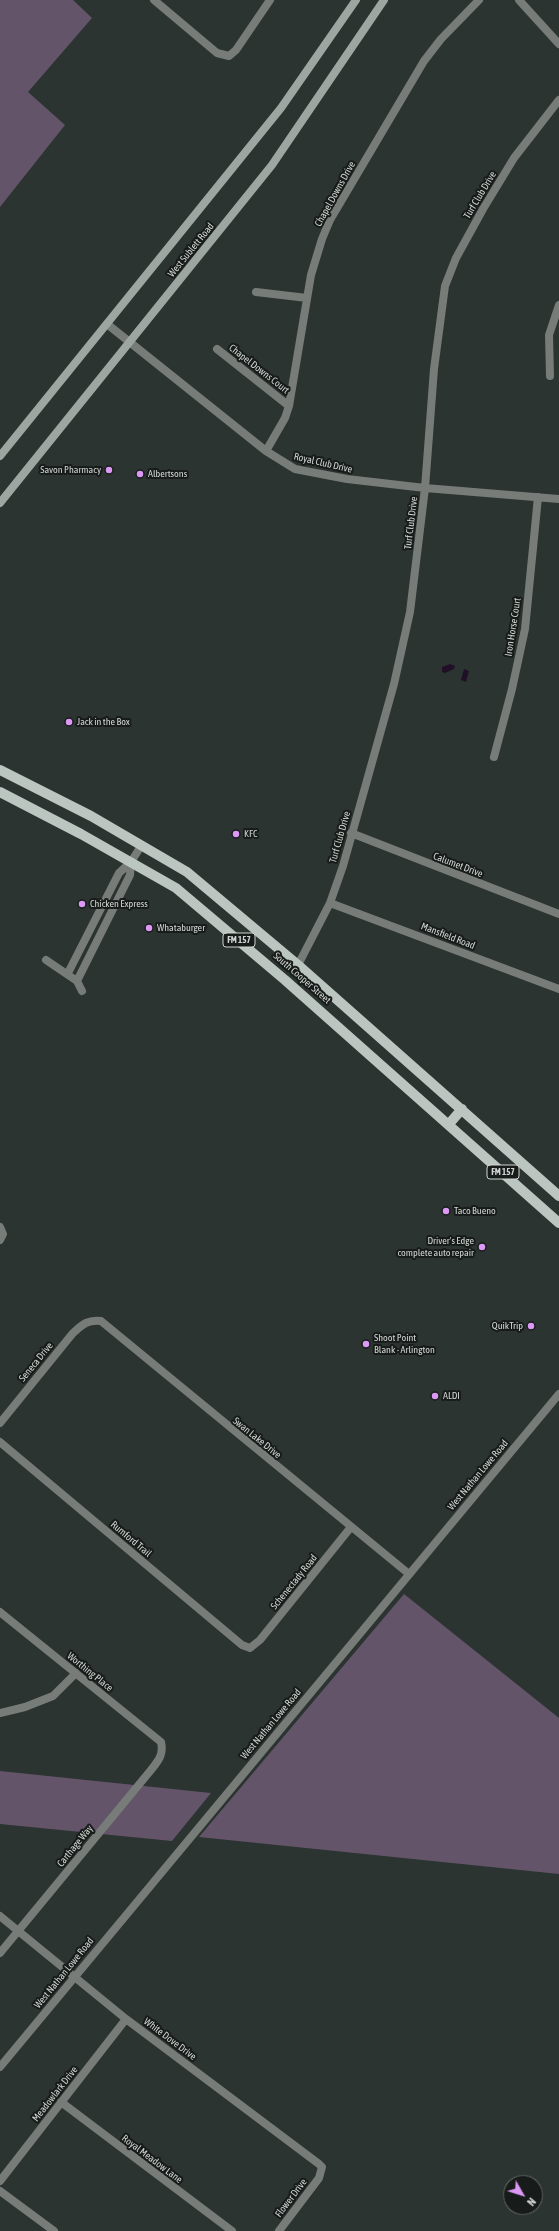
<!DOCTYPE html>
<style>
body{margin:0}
#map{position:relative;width:559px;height:2231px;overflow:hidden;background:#2b3430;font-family:"Asap Condensed",sans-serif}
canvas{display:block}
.north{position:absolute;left:503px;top:2175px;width:40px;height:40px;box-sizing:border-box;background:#171b19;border:1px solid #616663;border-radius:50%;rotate:129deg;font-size:11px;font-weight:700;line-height:16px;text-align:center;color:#d0d6d3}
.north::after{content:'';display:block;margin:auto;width:14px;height:18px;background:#db99f5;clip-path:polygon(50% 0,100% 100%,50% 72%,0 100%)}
</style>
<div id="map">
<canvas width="559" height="2231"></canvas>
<div class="north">N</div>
</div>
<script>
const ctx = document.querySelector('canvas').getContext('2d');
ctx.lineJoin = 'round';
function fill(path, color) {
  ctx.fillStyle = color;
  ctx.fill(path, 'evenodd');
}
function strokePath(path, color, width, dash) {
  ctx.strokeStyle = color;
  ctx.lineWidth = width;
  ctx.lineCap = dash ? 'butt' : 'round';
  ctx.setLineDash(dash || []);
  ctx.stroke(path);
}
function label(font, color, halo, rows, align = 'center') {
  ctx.font = font + ' "Asap Condensed",sans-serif';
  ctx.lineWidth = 4;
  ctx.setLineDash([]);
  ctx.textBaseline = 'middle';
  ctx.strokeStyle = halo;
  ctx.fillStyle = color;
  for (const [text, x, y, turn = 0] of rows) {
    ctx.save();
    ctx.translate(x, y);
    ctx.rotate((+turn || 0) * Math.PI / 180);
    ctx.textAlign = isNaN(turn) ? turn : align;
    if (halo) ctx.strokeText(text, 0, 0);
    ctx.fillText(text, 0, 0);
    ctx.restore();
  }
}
fill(new Path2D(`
 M0,0H73L92,18L28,92L65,125L0,207Z
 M404,1594L559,1718V1874L199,1837Z
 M0,1771L211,1793L172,1841L0,1824Z`), '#64546a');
fill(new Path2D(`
 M450,664L455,666L454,669L445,673L442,672V667Z
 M464,669L469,671L466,682L461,680Z`), '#210f28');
strokePath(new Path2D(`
 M154,0L217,53L229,56L236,50L270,0
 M256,292L307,298
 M107,324L266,451L295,469L347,479L425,488L559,499
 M217,349L289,406
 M550,376L549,335L559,305
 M266,451L285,418L289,406L311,275L322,239L330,220L424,61L441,39L479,0
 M494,757L512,689L525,629L538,497
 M351,833L559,914
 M330,903L559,989
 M46,960L77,981L82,991
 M298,965L330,903L343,866L394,684L410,612L425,488L434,369L445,286L456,258L483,209L514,158L559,100
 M68,973L119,873L131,862L141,846
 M77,981L130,875L131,862
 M0,1227L3,1234L0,1240
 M0,1423L73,1333C82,1325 88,1319 101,1321L409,1574
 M0,1442L242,1645L250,1648L260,1640L351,1527
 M0,1612L161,1742C164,1755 158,1761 151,1770L0,1953
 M0,1713L25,1707L53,1696L76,1673
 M0,1916L126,2019L319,2164L322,2167L319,2178L279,2231
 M61,2102L232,2231
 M0,2181L126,2019
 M0,2191L54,2231`), '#777c79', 8);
strokePath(new Path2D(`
 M519,0L559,44
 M0,2067L559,1394`), '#777c79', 8);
strokePath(new Path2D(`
 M0,456L281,108L356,0
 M0,503L272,165L384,0`), '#9ea6a2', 8);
strokePath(new Path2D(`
 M0,770L91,816L187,872L298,965L559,1196
 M0,792L81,834L176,888L285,980L559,1223
 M449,1124L462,1109`), '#bcc6c1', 10);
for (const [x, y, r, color] of [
 [109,470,4,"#db99f5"],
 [140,474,4,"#db99f5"],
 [69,722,4,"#db99f5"],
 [236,834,4,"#db99f5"],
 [82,904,4,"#db99f5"],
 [149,928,4,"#db99f5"],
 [446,1211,4,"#db99f5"],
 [482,1247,4,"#db99f5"],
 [531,1326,4,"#db99f5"],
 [366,1344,4,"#db99f5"],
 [435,1396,4,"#db99f5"]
]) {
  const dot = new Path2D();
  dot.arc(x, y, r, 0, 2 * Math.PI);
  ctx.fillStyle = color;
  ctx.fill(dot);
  strokePath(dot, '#171b19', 1.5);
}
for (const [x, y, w] of [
 [239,940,32],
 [503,1172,32]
]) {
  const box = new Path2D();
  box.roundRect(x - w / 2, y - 7, w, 14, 3);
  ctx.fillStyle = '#171b19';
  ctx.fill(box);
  strokePath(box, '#d0d6d3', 1);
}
label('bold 9px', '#d0d6d3', null, [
 ["FM 157",239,940],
 ["FM 157",503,1172]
]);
label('10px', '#d0d6d3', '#171b19', [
 ["Chapel Downs Drive",335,194,-61],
 ["Turf Club Drive",480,195,-59],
 ["West Sublett Road",191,250,-51],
 ["Chapel Downs Court",259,369,38],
 ["Royal Club Drive",323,463,13],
 ["Turf Club Drive",411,523,-83],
 ["Iron Horse Court",513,627,-81],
 ["Turf Club Drive",340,837,-74],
 ["Calumet Drive",458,865,21],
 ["Mansfield Road",448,936,21],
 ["South Cooper Street",302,978,41],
 ["Seneca Drive",36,1362,-51],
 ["Swan Lake Drive",257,1438,39],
 ["West Nathan Lowe Road",478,1475,-50],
 ["Rumford Trail",131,1539,40],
 ["Schenectady Road",294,1582,-51],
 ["Worthing Place",90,1672,39],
 ["West Nathan Lowe Road",271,1724,-50],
 ["Carthage Way",75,1846,-51],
 ["West Nathan Lowe Road",64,1973,-51],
 ["White Dove Drive",170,2039,37],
 ["Meadowlark Drive",55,2094,-52],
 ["Royal Meadow Lane",152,2159,37],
 ["Flower Drive",291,2198,-53]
]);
label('10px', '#d0d6d3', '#171b19', [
 ["Savon Pharmacy",101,470,"right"],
 ["Albertsons",148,474],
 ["Jack in the Box",77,722],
 ["KFC",244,834],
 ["Chicken Express",90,904],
 ["Whataburger",157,928],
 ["Taco Bueno",454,1211],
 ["Driver's Edge",474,1241,"right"],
 ["complete auto repair",474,1253,"right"],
 ["QuikTrip",523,1326,"right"],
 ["Shoot Point",374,1338],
 ["Blank - Arlington",374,1350],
 ["ALDI",443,1396]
], 'left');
</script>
